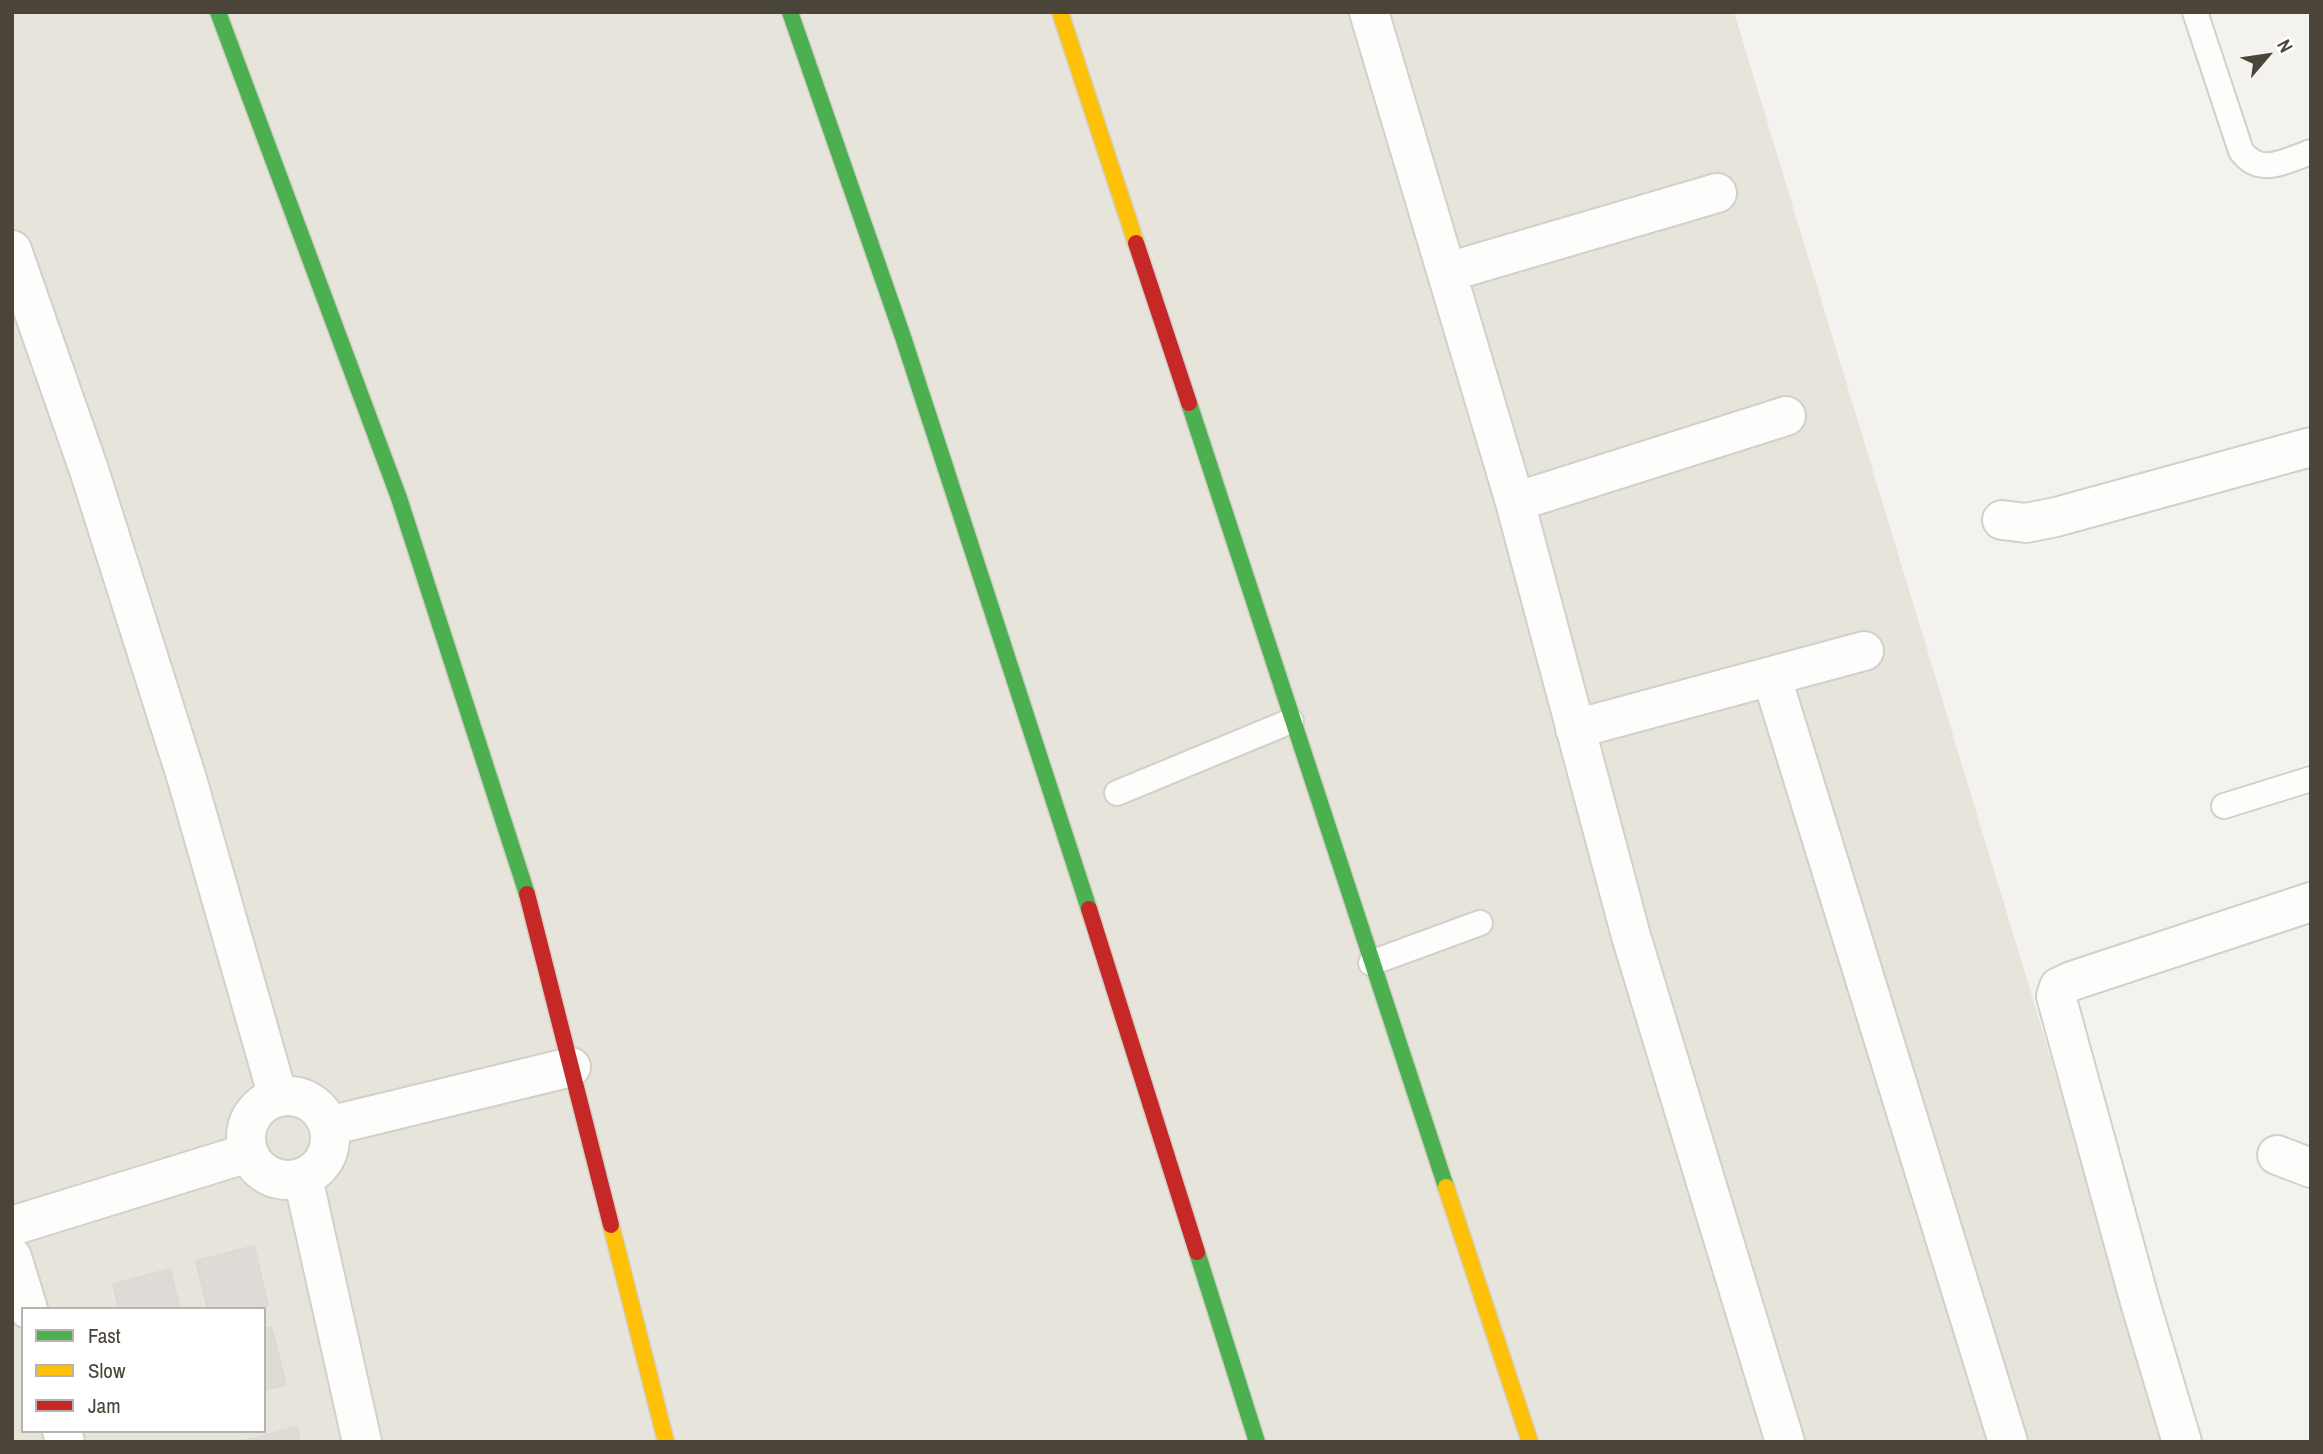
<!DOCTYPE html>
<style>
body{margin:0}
#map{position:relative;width:2323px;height:1454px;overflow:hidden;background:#f4f2ee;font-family:"Archivo Narrow",sans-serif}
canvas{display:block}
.frame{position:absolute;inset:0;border:14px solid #4b4439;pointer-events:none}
.legend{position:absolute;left:21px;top:1307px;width:245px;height:126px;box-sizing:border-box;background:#fff;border:2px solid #b7b4b0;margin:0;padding:9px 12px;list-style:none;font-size:21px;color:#4b4439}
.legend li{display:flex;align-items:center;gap:14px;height:35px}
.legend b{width:35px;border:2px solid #b7b4b0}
.north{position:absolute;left:2232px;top:21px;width:70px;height:70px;-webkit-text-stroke:5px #fff;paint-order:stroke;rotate:61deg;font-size:19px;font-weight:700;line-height:28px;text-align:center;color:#4b4439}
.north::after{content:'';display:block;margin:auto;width:24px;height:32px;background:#4b4439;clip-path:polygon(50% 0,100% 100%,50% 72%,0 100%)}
</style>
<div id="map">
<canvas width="2323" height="1454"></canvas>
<div class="frame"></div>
<ul class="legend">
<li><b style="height:9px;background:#4caf50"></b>Fast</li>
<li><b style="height:9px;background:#ffc107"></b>Slow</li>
<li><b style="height:9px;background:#c62828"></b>Jam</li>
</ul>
<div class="north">N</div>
</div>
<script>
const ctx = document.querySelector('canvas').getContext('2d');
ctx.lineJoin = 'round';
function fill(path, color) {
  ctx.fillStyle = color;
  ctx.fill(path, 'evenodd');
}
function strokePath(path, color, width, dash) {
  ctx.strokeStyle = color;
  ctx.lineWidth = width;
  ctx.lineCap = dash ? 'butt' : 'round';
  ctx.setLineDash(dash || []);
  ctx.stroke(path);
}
fill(new Path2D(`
 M12,12H1734L2167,1442H12ZM23,1309H264V1431H23Z`), '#e7e4dc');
const building = new Path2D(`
 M254,1246L268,1305L252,1309H208L196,1261Z
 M170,1269L180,1309H119L113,1284Z
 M271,1327L286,1385L264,1390V1328Z
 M297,1427L300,1442H240Z`);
fill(building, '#dedbd6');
strokePath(building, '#dcd9d4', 2);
const lane = new Path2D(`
 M2195,12L2241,151C2260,177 2285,161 2311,152
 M1117,793L1291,721
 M2224,806L2311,779
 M1371,963L1480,923`);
const street = new Path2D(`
 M1369,12L1515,502L1631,936L1785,1442
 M12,250L89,470L187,779L278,1097
 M1448,272L1717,193
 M1515,502L1786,416
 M2002,520L2026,523L2056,517L2311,447
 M1772,678L2008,1442
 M1575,729L1864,651
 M246 1138a42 42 0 1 1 84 0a42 42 0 1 1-84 0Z
 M329,1126L571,1067
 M2277,1155L2311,1168
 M303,1178L362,1442
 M12,1226L248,1153
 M12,1257L28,1309
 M62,1431L65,1442
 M2182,1442L2140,1302L2056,996L2059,987L2072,981L2311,902`);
const fast = new Path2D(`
 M218,12L399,498L527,894
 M790,12L903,337L1089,909
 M1189,403L1446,1187
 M1197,1252L1257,1442`);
const slow = new Path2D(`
 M1060,12L1136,243
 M1446,1187L1530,1442
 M611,1225L666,1442`);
const jam = new Path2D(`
 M1136,243L1189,403
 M527,894L611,1225
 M1089,909L1197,1252`);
strokePath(lane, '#d2d0cb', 28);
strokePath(street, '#d2d0cb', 42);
strokePath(fast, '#d3cfc5', 19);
strokePath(slow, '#d3cfc5', 19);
strokePath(jam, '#d3cfc5', 19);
strokePath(lane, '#fdfdfc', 24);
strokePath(street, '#fdfdfc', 38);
strokePath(fast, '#4caf50', 16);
strokePath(slow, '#ffc107', 16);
strokePath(jam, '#c62828', 16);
</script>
